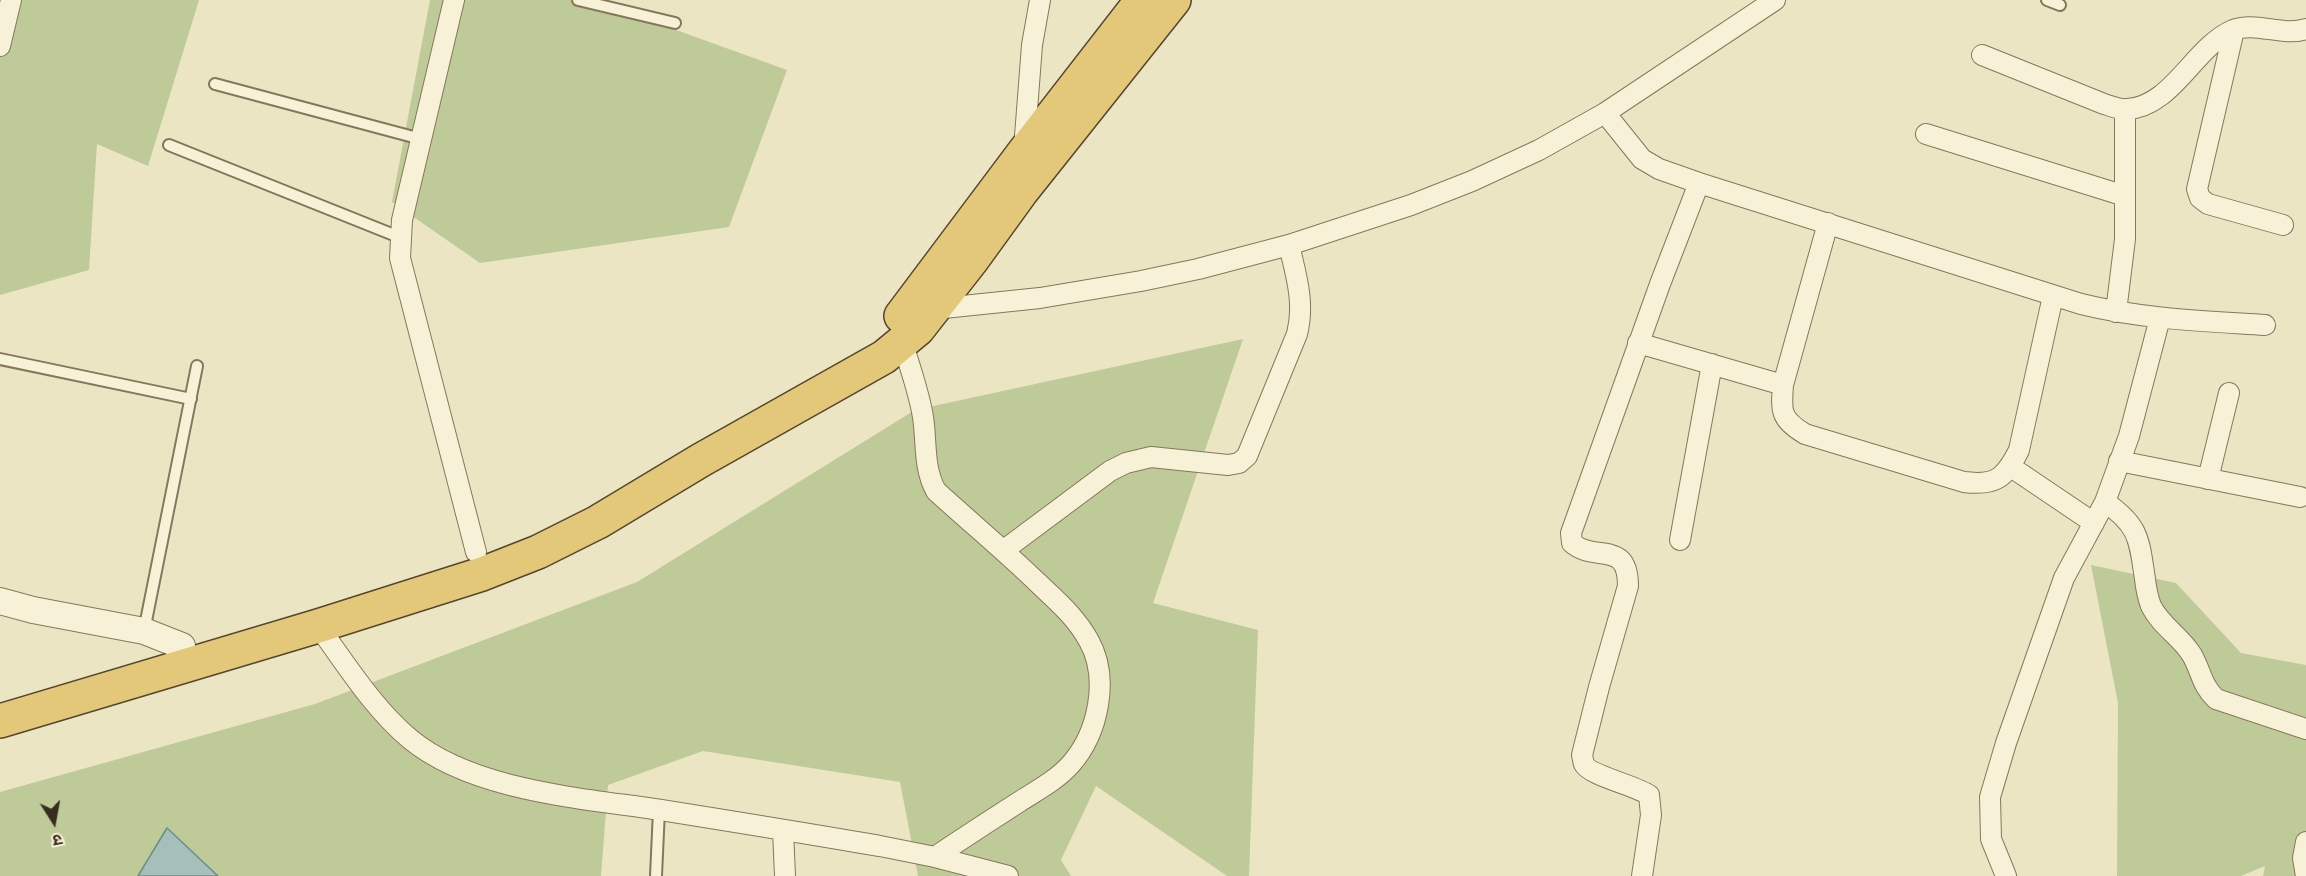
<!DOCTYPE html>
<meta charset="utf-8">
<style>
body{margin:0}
#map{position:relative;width:2306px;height:876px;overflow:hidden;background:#ece5c4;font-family:Bitter,"Noto Sans Devanagari",serif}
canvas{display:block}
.north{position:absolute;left:24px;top:792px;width:60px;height:60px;-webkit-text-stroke:4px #f4eed3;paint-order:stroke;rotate:169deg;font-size:16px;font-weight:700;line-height:24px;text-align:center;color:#362d1f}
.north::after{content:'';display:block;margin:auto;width:21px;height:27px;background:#362d1f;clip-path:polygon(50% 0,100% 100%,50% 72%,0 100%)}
</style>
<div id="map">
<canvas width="2306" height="876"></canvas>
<div class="north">उ</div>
</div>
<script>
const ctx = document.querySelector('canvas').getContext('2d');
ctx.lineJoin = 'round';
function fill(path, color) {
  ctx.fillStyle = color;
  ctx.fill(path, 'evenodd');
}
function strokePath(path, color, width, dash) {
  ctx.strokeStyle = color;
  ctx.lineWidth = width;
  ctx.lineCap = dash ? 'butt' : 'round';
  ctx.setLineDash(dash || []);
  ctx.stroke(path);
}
fill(new Path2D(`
 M0,0H199L148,166L97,144L89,270L0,295Z
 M430,0H593L787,70L729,227L480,263L392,202Z
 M1243,339L1153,603L1258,630L1249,876H1227L1096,786L1061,860L1071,876H918L900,782L703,751L608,785L601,876H0V792L315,704L637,582L915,410Z
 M2091,565L2176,583L2241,653L2306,665V876H2263L2265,866L2241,876H2117L2118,703Z`), '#beca98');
const water = new Path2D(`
 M167,828L218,876H138Z`);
fill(water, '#a6bfbb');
strokePath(water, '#6d8d89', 1.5);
const service = new Path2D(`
 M578,0L675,23
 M2047,0L2060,5
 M215,84L421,139
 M169,145L399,237
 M0,359L191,399
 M144,631L197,366
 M656,876L659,810`);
const minor = new Path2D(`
 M454,0L402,220L400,258L476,552
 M2234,30L2197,189L2200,198L2208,204L2283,225
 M0,46L11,0
 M1982,55L2104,104C2111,106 2120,110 2127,109C2172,107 2194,47 2233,30C2256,21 2282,37 2306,29
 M1605,113L1642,159L1659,169L1699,183L2081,304C2142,319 2203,321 2265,325
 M1926,134L2125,196
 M1024,149L1032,45L1040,0
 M1828,223L1783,385C1781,411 1780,419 1805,434L1964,482C1996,486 2005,478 2019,450L2053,296
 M934,309L1040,298L1141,281L1198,269L1289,245L1411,205L1472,181L1539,150L1605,113L1775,0
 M2116,312L2125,239V110
 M1638,343L1783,385
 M903,344C910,368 919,392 923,417C927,443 923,467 936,491C970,522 1005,551 1038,583C1057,601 1076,617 1089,641C1110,679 1098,733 1071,764C1057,780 1036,791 1019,802C991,820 963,838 935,857
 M2119,461L2300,497
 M2011,467L2094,523
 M2208,479L2229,393
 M2105,502C2140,526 2139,540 2145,579C2146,588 2148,598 2151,606C2161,626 2181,637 2192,655C2202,673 2201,684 2216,699L2306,729
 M1680,540L1712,364
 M1004,550L1110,471L1126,463L1151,457L1228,465L1239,463L1247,456L1297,334C1305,303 1296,275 1289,245
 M318,626C346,664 373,708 410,739C473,791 582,798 661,810C736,822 811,834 885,847L935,857L1008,876
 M783,830L785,876
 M1642,876L1651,815L1649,795C1636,786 1589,775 1584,764C1583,762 1583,758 1582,755L1599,687L1628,586C1628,539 1595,563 1572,543L1571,533L1660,284L1699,183
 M2006,876L1991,839L1990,797L2006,743L2064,578L2105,502L2129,436L2160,318
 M2306,876L2303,858L2306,842`);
const tertiary = new Path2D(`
 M0,601L33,610L144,631L182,646`);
const trunk = new Path2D(`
 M901,316L1024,152L1142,0
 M0,721L318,626L482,574L538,552L598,522L701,460L884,357L918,329L972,260L1022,191L1174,0`);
strokePath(service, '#86775b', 14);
strokePath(minor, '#86775b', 22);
strokePath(tertiary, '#86775b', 28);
strokePath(trunk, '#54452f', 36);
strokePath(service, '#f7f2d7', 10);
strokePath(minor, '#f7f2d7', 20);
strokePath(tertiary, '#f7f2d7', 26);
strokePath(trunk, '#e3c87a', 33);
</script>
